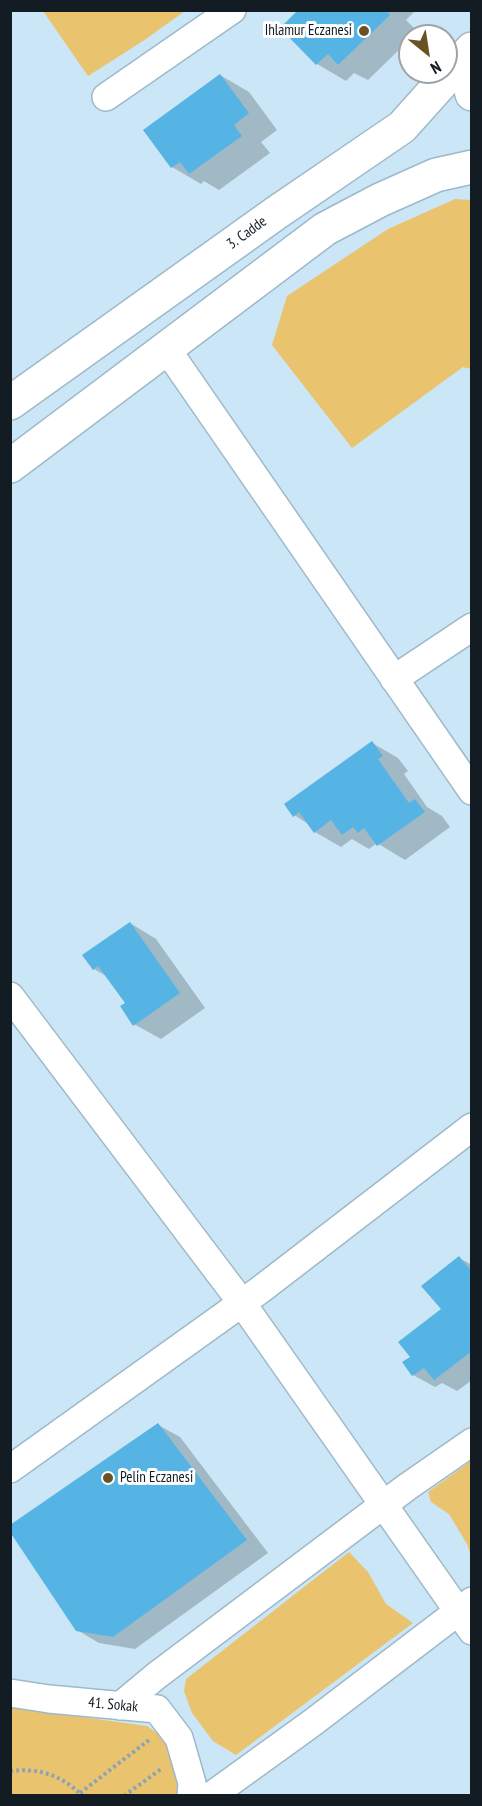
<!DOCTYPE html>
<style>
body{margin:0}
#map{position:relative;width:482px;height:1806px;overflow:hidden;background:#cae6f7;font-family:"PT Sans Narrow",sans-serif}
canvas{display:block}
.frame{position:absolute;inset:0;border:12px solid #121c22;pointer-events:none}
.north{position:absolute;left:398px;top:24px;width:60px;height:60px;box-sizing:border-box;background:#fff;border:2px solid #a0a4a7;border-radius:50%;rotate:150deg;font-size:16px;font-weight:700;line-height:24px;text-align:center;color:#121c22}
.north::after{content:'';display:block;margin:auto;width:21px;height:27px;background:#695322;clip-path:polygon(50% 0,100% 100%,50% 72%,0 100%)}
</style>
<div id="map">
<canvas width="482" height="1806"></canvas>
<div class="frame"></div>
<div class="north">N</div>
</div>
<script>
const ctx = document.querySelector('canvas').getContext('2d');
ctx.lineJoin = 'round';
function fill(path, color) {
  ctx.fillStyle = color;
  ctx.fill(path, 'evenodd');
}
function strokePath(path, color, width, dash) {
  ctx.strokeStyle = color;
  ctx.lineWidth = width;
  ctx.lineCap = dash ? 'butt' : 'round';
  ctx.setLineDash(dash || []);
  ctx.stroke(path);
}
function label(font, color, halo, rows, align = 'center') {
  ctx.font = font + ' "PT Sans Narrow",sans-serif';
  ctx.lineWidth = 6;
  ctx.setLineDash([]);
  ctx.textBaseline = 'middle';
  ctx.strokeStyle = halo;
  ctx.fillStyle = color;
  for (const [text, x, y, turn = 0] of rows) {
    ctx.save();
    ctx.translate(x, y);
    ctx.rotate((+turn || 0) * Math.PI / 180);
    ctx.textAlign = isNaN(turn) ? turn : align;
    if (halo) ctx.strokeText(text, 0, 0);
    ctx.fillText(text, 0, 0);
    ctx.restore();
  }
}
fill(new Path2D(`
 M43,11H185L143,41L88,76Z
 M455,199L471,200V369L463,367L352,448L272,345L287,296L388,229Z
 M471,1461V1556L467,1544L449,1514L431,1502L428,1492Z
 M349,1552L368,1572L386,1604L413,1623L236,1755L213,1741L192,1713L184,1691L186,1679Z
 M11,1707L147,1726L164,1738L180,1773L177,1795L11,1796Z`), '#eac36f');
fill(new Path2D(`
 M300,10H412L414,12L406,20L418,32L413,36H410V39L368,80L354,73L346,81L317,64L282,28Z
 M220,75L249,92L277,130L261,142L270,153L219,190L204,181L201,184L172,167Z
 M372,743L398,758L408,771L404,774L427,807L442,816L450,827L405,860L377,843L369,849L352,839L341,847L315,832L310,825L294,815L286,805Z
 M130,923L156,939L205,1008L161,1039L134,1024L127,1003L108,977L94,969Z
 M459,1258L472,1265V1380L457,1391L442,1383L435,1387L413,1375L412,1357L443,1309Z
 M158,1425L180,1437L268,1553L135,1649L99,1643L77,1630Z`), '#0003');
fill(new Path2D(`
 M298,10H386L390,15L338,65L328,54L316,65L280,28Z
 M220,74L249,113L234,125L242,136L189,174L180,162L171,168L143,130Z
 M372,741L383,756L378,759L409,803L415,799L425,812L377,846L364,828L358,833L353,827L342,835L331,820L314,833L299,812L293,817L284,804Z
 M130,922L180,993L133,1026L120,1006L125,1003L98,966L93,970L82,955Z
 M459,1256L472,1272V1351L434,1380L424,1368L412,1376L402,1362L410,1357L398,1342L441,1309L421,1286Z
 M158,1423L247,1540L113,1637L76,1631L10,1532V1525Z`), '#55b4e4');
const minor = new Path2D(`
 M106,97L232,10
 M166,348L472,791
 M394,679L472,627
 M10,996L242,1303L472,1631
 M10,1469L260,1290L472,1127
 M10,1693L49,1699L157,1709L179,1738L192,1783L191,1796
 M120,1706L156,1676L407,1487L472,1442
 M211,1796L312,1723L472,1601`);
const major = new Path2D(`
 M472,49L468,77L472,94
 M10,403L276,213L402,127L471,50
 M10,466L325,229L380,200L436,175L472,167`);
strokePath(minor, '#9eb9c9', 30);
strokePath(major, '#9eb9c9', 36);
strokePath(new Path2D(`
 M10,1771C42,1768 60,1775 83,1796
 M80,1793L149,1740
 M124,1796L161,1769`), '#8ea4b2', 4, [3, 3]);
strokePath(minor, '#fff', 27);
strokePath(major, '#fff', 33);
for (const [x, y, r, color] of [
 [364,31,6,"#695322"],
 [108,1478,6,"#695322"]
]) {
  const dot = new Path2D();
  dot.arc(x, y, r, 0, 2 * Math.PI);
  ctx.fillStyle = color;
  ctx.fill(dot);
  strokePath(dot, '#fff', 2);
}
label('15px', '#121c22', '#fff', [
 ["Ihlamur Eczanesi",352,31],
 ["Pelin Eczanesi",120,1478,"left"]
], 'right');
label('15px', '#121c22', '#fff', [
 ["3. Cadde",247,233,-36],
 ["41. Sokak",113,1705,5]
]);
</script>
